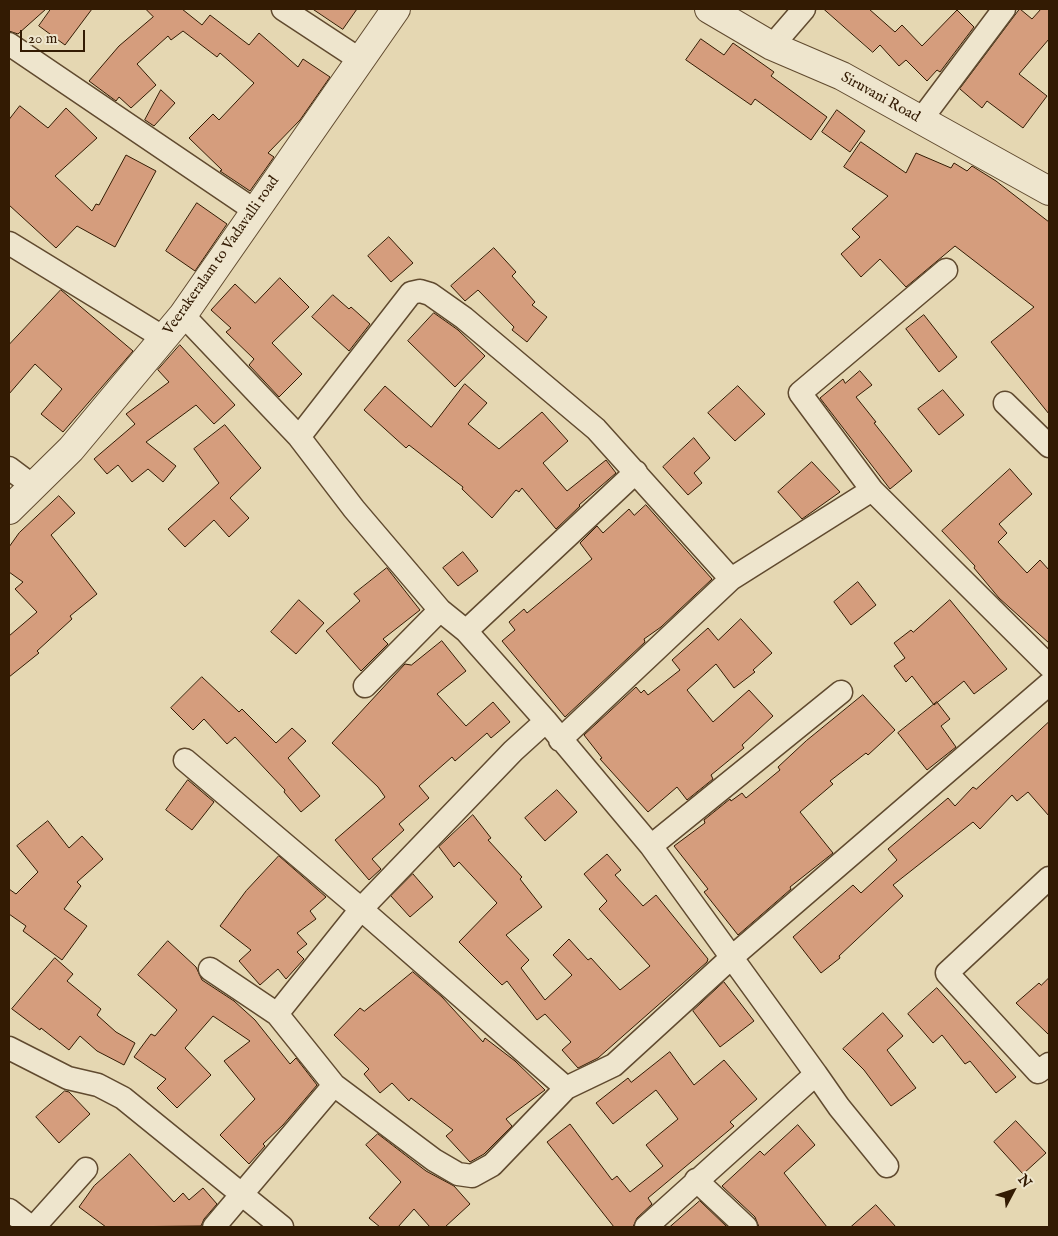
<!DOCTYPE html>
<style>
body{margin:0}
#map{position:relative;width:1058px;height:1236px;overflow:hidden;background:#e5d7b2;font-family:"IM FELL English",serif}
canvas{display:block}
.frame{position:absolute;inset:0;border:10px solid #331b03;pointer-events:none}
.north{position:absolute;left:988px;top:1166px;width:50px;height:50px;-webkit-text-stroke:4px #eee5cd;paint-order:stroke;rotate:50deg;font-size:14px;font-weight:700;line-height:20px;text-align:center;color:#331b03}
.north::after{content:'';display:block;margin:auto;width:18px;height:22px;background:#331b03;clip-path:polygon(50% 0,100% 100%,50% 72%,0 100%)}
.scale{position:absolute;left:20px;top:30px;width:65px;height:22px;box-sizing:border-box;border:2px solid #331b03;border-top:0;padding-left:6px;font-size:15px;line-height:18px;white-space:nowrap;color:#331b03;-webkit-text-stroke:4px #eee5cd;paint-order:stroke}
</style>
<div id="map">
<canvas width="1058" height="1236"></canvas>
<div class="frame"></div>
<div class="north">N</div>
<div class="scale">20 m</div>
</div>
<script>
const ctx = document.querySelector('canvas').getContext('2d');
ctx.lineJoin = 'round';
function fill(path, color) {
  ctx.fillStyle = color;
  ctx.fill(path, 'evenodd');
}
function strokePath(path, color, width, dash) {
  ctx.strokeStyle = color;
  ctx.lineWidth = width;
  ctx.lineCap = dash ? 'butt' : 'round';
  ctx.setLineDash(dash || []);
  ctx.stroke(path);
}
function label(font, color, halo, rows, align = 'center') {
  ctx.font = font + ' "IM FELL English",serif';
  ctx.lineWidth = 4;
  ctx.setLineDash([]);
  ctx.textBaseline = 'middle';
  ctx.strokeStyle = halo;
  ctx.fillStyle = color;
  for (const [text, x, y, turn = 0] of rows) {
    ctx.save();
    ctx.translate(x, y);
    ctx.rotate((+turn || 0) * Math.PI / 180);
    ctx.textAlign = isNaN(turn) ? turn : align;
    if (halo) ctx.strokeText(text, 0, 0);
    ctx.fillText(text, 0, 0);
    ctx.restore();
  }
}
const building = new Path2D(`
 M9,9H46L18,34L9,31Z
 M51,9H92L65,45L39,26Z
 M146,9H182L202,25L210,15L249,45L259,33L298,67L303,59L330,77L300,120L268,153L274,157L250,191L220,171L222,170L189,138L213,114L219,120L254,83L220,53L217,57L183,31L171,40L168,36L137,64L156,85L131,108L119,97L116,101L89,81L119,46L153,17Z
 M313,9H357L343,29Z
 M824,9H869L895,32L902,25L922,46L957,10L974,27L940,72L937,70L927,81L906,60L899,66L880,45L873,52Z
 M1020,9L1032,19L1041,9H1049V39L1019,74L1047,96L1023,128L987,101L982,108L960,89Z
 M701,39L724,55L733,43L774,72L771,76L827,117L811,140L755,99L751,105L686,60Z
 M161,90L175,103L154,126L145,120Z
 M20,106L48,128L66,108L97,138L55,176L92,211L96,204L99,205L126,155L156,171L115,247L77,226L56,248L9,205V120Z
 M837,110L865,131L850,152L822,132Z
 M861,142L906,173L916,153L951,168L954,163L967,171L972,166L996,181L1049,222V414L991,342L1034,307L955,246L906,287L880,259L861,277L841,254L860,237L852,229L888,196L844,167Z
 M197,203L227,224L195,271L166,251Z
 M389,237L413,263L391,282L368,256Z
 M494,248L516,272L512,276L535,302L532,305L547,317L527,342L512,330L514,327L478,290L465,301L451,286Z
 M280,278L309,307L272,343L302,374L279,397L249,365L254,359L226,332L231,328L211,310L235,284L255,303Z
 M61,290L133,351L63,432L41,414L62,389L35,364L9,394V345Z
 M333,295L349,309L351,307L370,324L349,351L312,317Z
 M434,313L458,330L485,356L455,387L408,341Z
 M924,315L957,357L939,372L906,329Z
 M180,345L235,405L214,424L196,405L146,442L176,466L163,482L148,469L132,482L118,465L107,474L94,459L135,424L126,414L169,382L158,370Z
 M860,371L872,385L856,397L876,422L874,423L912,471L890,489L820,398L843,379L845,383Z
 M465,384L487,403L468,424L499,449L542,412L568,441L543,463L567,491L606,460L616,473L579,505L580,506L556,529L522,488L519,492L516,490L492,518L462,489L463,487L409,445L406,448L364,410L385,386L431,427Z
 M738,386L765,414L735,441L708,413Z
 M943,390L964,415L939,435L918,409Z
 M225,425L261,468L230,498L249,518L229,537L214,520L185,547L168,529L219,483L194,449Z
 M694,438L710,458L694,473L702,483L688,495L663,467Z
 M812,462L840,492L802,519L778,492Z
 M1010,469L1032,494L999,524L1007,533L998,542L1027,573L1040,560L1049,570V643L999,598L974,568L975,566L942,531Z
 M59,496L75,513L51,535L97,594L70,616L72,619L37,651L39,653L9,677V636L37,612L15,589L23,582L9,572V547L19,533Z
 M646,505L712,579L661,627L644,639L645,642L565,717L502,641L515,630L509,622L524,609L527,613L592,559L580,543L597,526L603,533L629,509L634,515Z
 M463,552L478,571L458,586L443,568Z
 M387,568L420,610L383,639L388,644L361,671L326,631L360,601L354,594Z
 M858,582L876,605L851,625L834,602Z
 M299,600L324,623L296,654L271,632Z
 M950,600L1007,669L974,694L964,681L934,705L912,676L906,682L894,666L905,658L894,643L911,630L913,632Z
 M741,619L772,653L753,670L755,672L734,688L716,664L687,690L713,722L749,690L773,716L742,745L744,748L711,775L713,779L687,800L677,787L648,812L600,759L602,758L584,735L636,687L641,693L644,690L648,695L680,670L672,660L708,628L718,640Z
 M442,641L466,671L437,694L466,726L493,702L510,722L491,738L487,733L455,761L452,757L419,786L429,798L399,824L404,830L372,859L381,869L369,880L335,840L385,797L378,787L332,743L405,664L411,665Z
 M202,677L239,712L242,709L276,743L292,728L306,741L288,758L320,796L301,812L284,792L285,790L235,737L227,744L204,719L193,730L171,708Z
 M863,695L895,730L868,755L866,753L830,781L833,784L800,812L833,853L790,887L791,889L738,935L704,892L708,889L674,846L705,823L704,820L730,799L731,801L742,793L746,798L780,770L778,767L806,741Z
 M937,702L950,719L941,726L956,747L927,770L898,733Z
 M1049,722V816L1028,792L1017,801L1012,795L980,829L973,822L893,885L903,896L839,956L840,958L821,973L793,937L853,885L861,893L897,860L888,849L948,798L955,806L973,787L976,789Z
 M188,780L214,802L192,830L166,810Z
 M557,790L577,812L545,841L525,818Z
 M473,815L491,838L488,840L522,877L520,879L542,907L506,935L529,960L521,968L545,1000L572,975L553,955L569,939L588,960L591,958L620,990L650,966L599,909L607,901L584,874L607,854L621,870L615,875L643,906L656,895L708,959L707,962L598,1058L578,1068L562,1050L571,1042L545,1014L537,1020L507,981L502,985L459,942L497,903L459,862L454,867L439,847Z
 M48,821L69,848L82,836L103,859L77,882L81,886L64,909L87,926L62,960L23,931L26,926L9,914V889L16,894L38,872L17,846Z
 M279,856L326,897L310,911L316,919L297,933L307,944L297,952L304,959L286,979L278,969L260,985L239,961L251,950L220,926L246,891Z
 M413,874L433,897L410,917L391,896Z
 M168,941L196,967L202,980L234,1001L255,1020L290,1064L296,1058L317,1085L283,1125L263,1144L265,1146L249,1164L220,1135L255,1099L224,1061L250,1041L213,1016L185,1048L211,1075L177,1108L157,1088L166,1079L134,1057L151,1034L155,1036L177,1010L138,975Z
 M55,958L73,974L67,981L101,1009L97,1015L116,1032L135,1043L124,1065L97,1051L80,1036L69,1050L41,1028L40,1030L12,1009Z
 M413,972L442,997L483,1042L485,1038L515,1061L545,1090L506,1119L512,1126L484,1154L470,1162L446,1136L453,1130L411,1098L409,1101L392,1083L380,1093L364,1074L369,1069L334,1035L360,1008L364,1011Z
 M1049,978V1035L1016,1003L1039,983L1041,985Z
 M724,982L754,1021L720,1047L693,1011Z
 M937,988L1016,1077L996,1093L970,1061L965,1064L942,1035L933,1043L908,1014Z
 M883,1013L903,1036L887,1050L916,1088L891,1106L864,1070L843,1049Z
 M670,1052L694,1085L724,1060L757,1099L730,1122L734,1126L648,1198L652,1204L637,1218L633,1227H614L547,1142L570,1124L612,1180L617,1176L630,1192L663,1166L646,1145L678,1119L656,1090L613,1124L596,1103L628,1078L631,1082Z
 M65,1091L69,1092L90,1114L59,1143L36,1117Z
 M1016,1121L1046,1153L1023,1174L994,1142Z
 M798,1125L815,1145L784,1173L827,1227H759L755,1217L722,1186L760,1151L764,1155Z
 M378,1134L426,1171L454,1186L470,1204L445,1227H430L414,1209L398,1227H380L369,1218L401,1182L366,1145Z
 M130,1154L174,1202L183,1193L189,1200L203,1188L217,1204L204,1219L201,1226L106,1227L79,1207L94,1186Z
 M700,1201L727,1227H670Z
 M876,1205L896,1227H851Z`);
fill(building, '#d59d7d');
strokePath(building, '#331b03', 1);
const minor = new Path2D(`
 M283,9L359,59
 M9,44L254,210
 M772,46L804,9
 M920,121L1004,9
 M9,243L164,338
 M946,270L800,393L872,490L1049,666
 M183,315L299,437L354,509L440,610L466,631L546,721L651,846L816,1074L646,1227
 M1005,403L1049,446
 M299,437L411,293L420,291L430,294L464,318L596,429L731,579
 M9,468L33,486
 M466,631L636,472
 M365,686L440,610
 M560,740L731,579L872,490
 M185,760L361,909L566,1088
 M651,846L841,692
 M1049,878L947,973L1038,1072L1049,1064
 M210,969L277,1014L334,1085L434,1160L458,1174L472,1176L492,1165L566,1088L614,1065L731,958L1049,684
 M277,1014L361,909L513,751L546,721
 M9,1048L68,1078L98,1085L123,1098L282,1227
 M816,1074L839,1107L887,1166
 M696,1180L746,1227
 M9,1210L31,1227
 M34,1227L86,1169
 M214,1227L334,1085`);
const tertiary = new Path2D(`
 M709,9L772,46L842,76L1049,191
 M9,510L71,449L183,315L396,9`);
strokePath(minor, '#604a2f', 25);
strokePath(tertiary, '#604a2f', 30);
strokePath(minor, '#eee5cd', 22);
strokePath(tertiary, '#eee5cd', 28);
label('15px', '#331b03', '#eee5cd', [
 ["Siruvani Road",880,98,29],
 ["Veerakeralam to Vadavalli road",222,256,-55]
]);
</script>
